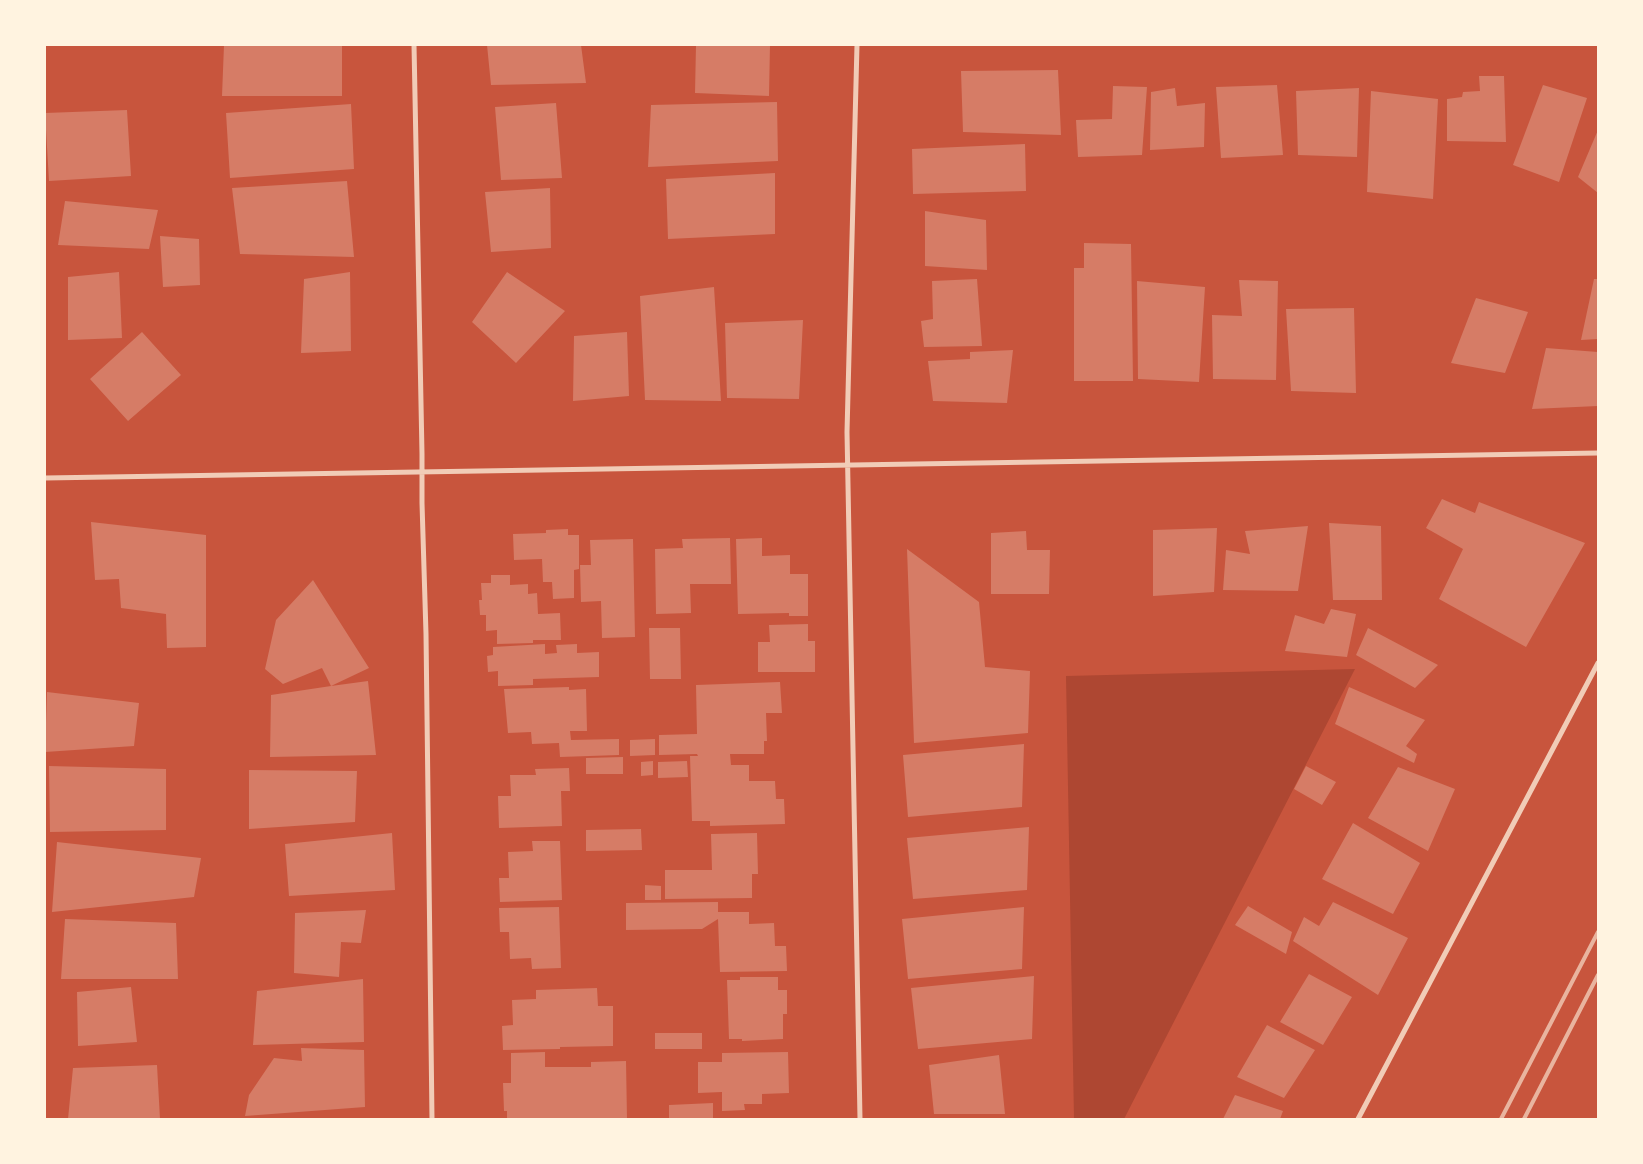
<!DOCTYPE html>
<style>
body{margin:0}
#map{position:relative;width:1643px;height:1164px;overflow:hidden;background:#c8553d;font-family:"Golos Text",sans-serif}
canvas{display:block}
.frame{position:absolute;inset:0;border:46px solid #fff3e0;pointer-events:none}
</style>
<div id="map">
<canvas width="1643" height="1164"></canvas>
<div class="frame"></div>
</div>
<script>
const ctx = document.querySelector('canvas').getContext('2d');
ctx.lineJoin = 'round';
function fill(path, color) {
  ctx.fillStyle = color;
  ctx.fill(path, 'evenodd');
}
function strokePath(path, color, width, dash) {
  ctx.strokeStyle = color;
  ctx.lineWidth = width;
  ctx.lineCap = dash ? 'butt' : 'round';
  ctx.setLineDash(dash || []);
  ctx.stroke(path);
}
fill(new Path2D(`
 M1355,669L1124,1119H1074L1066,676Z`), '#ae4732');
fill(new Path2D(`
 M224,45H342V96H222Z
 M487,45H581L586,83L491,85Z
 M696,45H770L769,96L695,93Z
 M1058,70L1061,135L963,132L961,71Z
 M1479,76H1504L1506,142L1447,141V99L1462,97L1463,92L1480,91Z
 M1277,85L1283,155L1221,158L1216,87Z
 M1543,85L1587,98L1559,182L1513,165Z
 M1113,86L1147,87L1142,155L1078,157L1076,120L1112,119Z
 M1175,88L1177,106L1205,103L1204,147L1150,150L1151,92Z
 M1359,88L1357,157L1298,155L1296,91Z
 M1371,91L1438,99L1433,199L1367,192Z
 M777,102L778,161L648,167L651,105Z
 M556,103L562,178L501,180L495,107Z
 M351,104L354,169L230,178L226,113Z
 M127,110L131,176L49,181L45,113Z
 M1598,130V193L1578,177Z
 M1025,144L1026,191L913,194L912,149Z
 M775,173V234L668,239L666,179Z
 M347,181L354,257L240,254L232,188Z
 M550,188L551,248L491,252L485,192Z
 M65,201L158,210L149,249L58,245Z
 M925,211L986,220L987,270L925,266Z
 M160,236L199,239L200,285L163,287Z
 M1084,243L1131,244L1133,381H1074V268H1084Z
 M119,272L122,338L68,340V277Z
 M350,272L351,351L301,353L304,279Z
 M507,272L565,311L516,363L472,322Z
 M977,279L982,346L924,347L921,321L933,319L932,281Z
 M1594,279H1598V339L1581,340Z
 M1239,280L1278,281L1276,380L1213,379L1212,315L1242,316Z
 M1137,281L1205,287L1199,382L1138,379Z
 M714,287L721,401L645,400L640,296Z
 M1476,298L1528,312L1505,373L1451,363Z
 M1354,308L1356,393L1291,391L1286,309Z
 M803,320L799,399L727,398L725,323Z
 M142,332L181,375L128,421L90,379Z
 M627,332L629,396L573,401L574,336Z
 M1546,348L1598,352V406L1532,409Z
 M1013,350L1007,403L933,401L928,361L970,359V352Z
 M1442,499L1475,513L1479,502L1585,543L1526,647L1439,599L1463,549L1426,528Z
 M91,522L206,535V647L167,648L166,614L121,608L119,579L95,580Z
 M1329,523L1381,526L1382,600H1333Z
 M1308,526L1298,591L1223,590L1226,550L1250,554L1245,531Z
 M1217,528L1214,592L1153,596V530Z
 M568,529V535H579V569L574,570V598L553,599L552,582H543L542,559L514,560L513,534L546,533V530Z
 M1026,531L1027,550H1050L1049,594H991V533Z
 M730,538L731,584H690L691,613L656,614L655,549L683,548L682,539Z
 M762,538V556L790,555V574H808V616H789V613L738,614L736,539Z
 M633,539L635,637L602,638L601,601L581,602L580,565H591L590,540Z
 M907,549L979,602L985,667L1030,671L1028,733L914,743Z
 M491,575H510V585L528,584V594L537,593L538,614L560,613L561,640H533V643L497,644V630L486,631V615H480L479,600H482L481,583H491Z
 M313,580L369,668L331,686L368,681L376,755L270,757L271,695L331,686L322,668L283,684L265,669L276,620Z
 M1331,609L1356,614L1347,657L1285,651L1295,615L1324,624Z
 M808,624V641H815V672H758V642H770L769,625Z
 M649,628H680L681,679H650Z
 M1368,628L1438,665L1415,688L1356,655Z
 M545,644V654L557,653L556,645L577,644V653L599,652V677L533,679V685L498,686V671L488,672L487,656L493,655V647Z
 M780,682L782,713H766L767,741H764V754H730L731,765H749V781H775L776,799H784L785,824L710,826V821H692L690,756H698L697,754L659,755V735L697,734L696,685Z
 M569,687V690L586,689L587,731H570L571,740L619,739V755L560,757L559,743L532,744L531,732L508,733L504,689Z
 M1349,687L1425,720L1406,746L1417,754L1414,763L1335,724Z
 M47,692L139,703L134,746L45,752Z
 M655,739V755L630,756V740Z
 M1024,744L1022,807L908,817L903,755Z
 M623,757V774H586V758Z
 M653,761V775L641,776V762Z
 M687,761L688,777L658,778V762Z
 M49,766L166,769V830L50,832Z
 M1306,766L1336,782L1322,805L1294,789Z
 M1398,767L1455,789L1428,851L1368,818Z
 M569,768L570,791H561L562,826L499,828L498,796H511L510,775H536L535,769Z
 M249,770L357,771L355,822L249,829Z
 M1353,823L1420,863L1393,914L1322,879Z
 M1029,827L1027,890L913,899L907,838Z
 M641,829L642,850L586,851V830Z
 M392,833L395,890L289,896L285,844Z
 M757,833L758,874H752V898L665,899V870H712L711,834Z
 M532,841H560L562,900L500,902L499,878H509L508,852L533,851Z
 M57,842L201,858L194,897L52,912Z
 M645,885L661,886V900H645Z
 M718,902V912H749V924L774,923L775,946H786L787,971L720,972L718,919L702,929L626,930V903Z
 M1333,902L1408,938L1378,995L1293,941L1304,917L1319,926Z
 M1248,906L1292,932L1286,954L1235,925Z
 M559,907L561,968L532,969L531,958L510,959L509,932H500L499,908Z
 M1024,907L1022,969L908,979L902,919Z
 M366,910L361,943L341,942L339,977L294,973L295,913Z
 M65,919L176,923L178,979H61Z
 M1309,974L1352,997L1323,1045L1280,1022Z
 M1034,976L1032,1039L918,1049L911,988Z
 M740,977H778V990H787V1014H783V1039L742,1041V1039H729L727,980H740Z
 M363,979L364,1042L253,1045L257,991Z
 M131,987L137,1042L78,1046L77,992Z
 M597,988L598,1006H613V1046L560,1047V1049L503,1050L502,1026L513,1025L512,1000L536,999V990Z
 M1267,1025L1315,1050L1284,1098L1237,1077Z
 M655,1033H702V1049H655Z
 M301,1048L364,1050L365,1107L245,1116L249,1095L274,1058L302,1061Z
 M545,1052V1067H591V1062L626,1061L627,1119H507V1111H504L503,1083H511V1053Z
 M788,1052L789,1093L762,1094V1104H744L745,1110L722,1111V1092L698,1093V1062H722V1053Z
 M999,1055L1005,1114H934L929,1065Z
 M157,1065L160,1119H68L73,1068Z
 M1235,1095L1283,1111L1280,1119H1223Z
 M713,1103V1119H669V1105Z`), '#d67c66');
strokePath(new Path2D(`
 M414,45L422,454V503L426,634L432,1119
 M857,45L847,432L860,1119
 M45,478C563,471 1080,460 1598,453
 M1358,1119L1598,663`), '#f1ccb7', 5);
strokePath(new Path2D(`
 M1501,1119L1598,932
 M1524,1119L1598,975`), '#e9b49f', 4);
</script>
